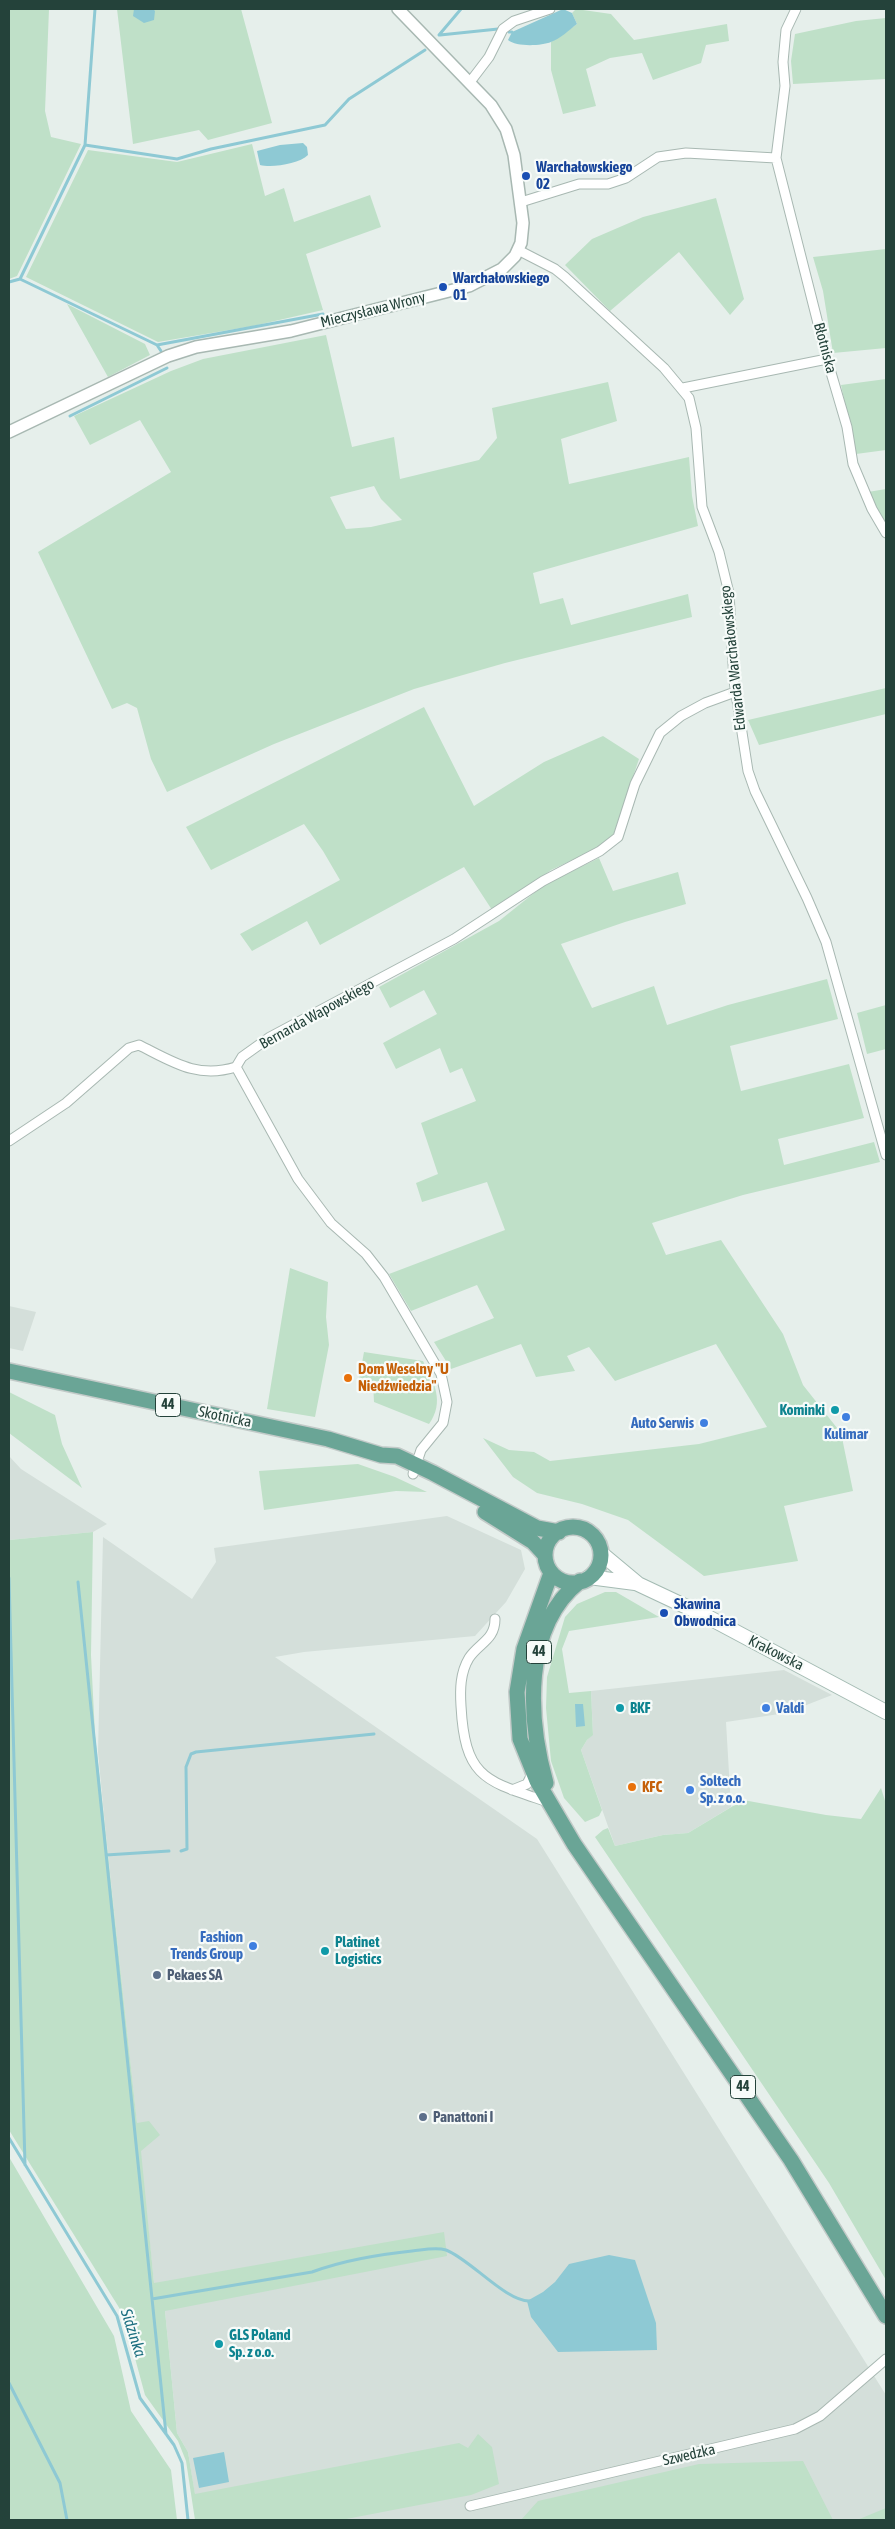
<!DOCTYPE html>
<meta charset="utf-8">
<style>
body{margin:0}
#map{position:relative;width:895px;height:2529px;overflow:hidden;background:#e6efeb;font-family:"Asap Condensed",sans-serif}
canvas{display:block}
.frame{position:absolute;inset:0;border:10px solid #24423a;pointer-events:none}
</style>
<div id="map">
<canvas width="895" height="2529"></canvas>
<div class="frame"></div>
</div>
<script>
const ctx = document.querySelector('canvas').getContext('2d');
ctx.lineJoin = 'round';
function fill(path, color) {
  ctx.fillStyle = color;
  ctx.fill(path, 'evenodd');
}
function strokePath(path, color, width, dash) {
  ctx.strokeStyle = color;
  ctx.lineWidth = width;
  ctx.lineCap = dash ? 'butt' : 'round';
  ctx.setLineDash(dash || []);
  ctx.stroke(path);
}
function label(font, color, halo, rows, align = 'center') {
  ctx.font = font + ' "Asap Condensed",sans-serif';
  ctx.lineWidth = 4.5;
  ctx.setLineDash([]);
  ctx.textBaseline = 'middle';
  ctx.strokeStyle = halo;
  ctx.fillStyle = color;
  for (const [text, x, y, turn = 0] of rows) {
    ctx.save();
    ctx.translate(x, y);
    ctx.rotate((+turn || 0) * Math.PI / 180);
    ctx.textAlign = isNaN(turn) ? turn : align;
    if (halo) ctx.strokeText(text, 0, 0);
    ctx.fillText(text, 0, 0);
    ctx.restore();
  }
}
fill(new Path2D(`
 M9,1306L36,1312L23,1351L9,1348Z
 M9,1456L21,1469L107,1524L93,1532L9,1540Z
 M447,1516L521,1550L525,1569L506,1602L475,1636L304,1652L275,1657L537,1839L886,2395V2520H205L195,2495L188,2452L177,2433L165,2311L154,2283L105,1826L98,1752L103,1537L192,1599L216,1562L214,1548Z
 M784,1670L832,1695L786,1713L726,1722L731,1807L688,1833L663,1835L615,1846L581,1750L587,1740L593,1734L591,1691Z`), '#d4dfda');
fill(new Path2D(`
 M9,9H49L45,111L51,137L81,144L17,276L9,279Z
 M117,9H241L272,123L208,140L199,130L133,144Z
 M576,9L611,14L634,40L727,24L729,41L706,45L701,63L653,80L642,53L610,58L586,69L596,106L563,114L551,70V42L577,24L572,13Z
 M886,18V79L793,84L791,61L795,34L856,21Z
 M252,144L265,196L284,188L294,222L370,195L381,227L306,254L323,310L253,326L158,342L26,277L88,150L177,162Z
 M716,198L744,299L730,315L679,252L610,311L565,265L592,239L643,217Z
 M886,249V348L833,353L823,291L813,257Z
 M67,304L145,344L150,355L108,377Z
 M326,335L352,447L394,437L400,479L479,460L497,438L492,408L608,382L617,421L561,439L569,484L689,457L692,496L698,526L533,573L540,604L563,598L571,625L688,594L692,617L505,663L414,689L274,744L167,792L151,759L137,708L127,703L112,709L38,552L171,472L140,420L90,445L74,416L171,371L203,359ZM374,486L381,499L402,520L371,527L346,529L330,497Z
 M886,379V450L856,454L841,385Z
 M886,489V526L868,492Z
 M886,688V714L759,745L748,720Z
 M424,707L474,806L544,762L603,736L639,759L613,836L596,849L551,870L494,913L464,867L320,945L307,921L252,951L240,934L340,880L323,851L304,824L211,870L186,827Z
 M599,858L613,891L678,872L686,904L625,922L561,944L592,1008L654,986L667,1025L728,1005L827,979L838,1019L730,1046L741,1091L849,1064L864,1118L778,1139L784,1165L874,1142L880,1162L743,1195L652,1223L666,1255L721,1240L783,1334L803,1385L841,1433L853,1491L784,1506L798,1561L704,1576L628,1520L582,1504L537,1493L513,1477L483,1438L509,1450L534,1452L550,1461L699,1444L767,1427L716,1344L615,1381L589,1347L567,1356L575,1371L536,1377L521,1344L451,1369L434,1342L494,1318L477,1285L411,1311L389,1274L505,1230L487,1182L422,1202L416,1183L438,1174L421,1123L476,1101L462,1068L450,1073L440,1048L396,1069L383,1043L437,1014L424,990L390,1008L379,987L499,921L544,885Z
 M886,1005V1049L867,1054L857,1013Z
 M290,1268L328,1282L326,1317L329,1345L315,1417L267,1409Z
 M364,1352L423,1361C434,1382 445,1402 429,1424L374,1402L373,1382L359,1379Z
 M9,1392L55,1415L62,1444L82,1488L9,1433Z
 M358,1464L395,1477L427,1492L396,1491L264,1510L259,1471Z
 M93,1532L91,1655L95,1735L137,2123L149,2121L160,2135L141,2151L154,2283L444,2232L447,2256L165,2311L177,2433L188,2452L195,2494L459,2443L468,2448L478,2434L492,2447L499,2484L471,2495L341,2520H195L186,2461L178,2441L145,2395L123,2314L9,2130V1540Z
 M605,1592H616L659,1617L569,1631L562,1649L569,1693L591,1691L593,1735L587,1740L581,1750L602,1810L599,1816L585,1822L564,1798L551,1761L546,1708L547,1677L565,1617L577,1604Z
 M881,1788L886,1804V2280L829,2183L595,1837L603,1830L608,1828L615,1846L663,1835L688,1833L743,1800L826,1815L861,1819Z
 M9,2157L114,2336L131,2411L171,2470L177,2520H9Z
 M803,2461L833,2520H521L538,2501L699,2464Z
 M886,2508V2520H857Z`), '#bfe0c8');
fill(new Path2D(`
 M134,9H153L155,11L154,20L144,23L133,16Z
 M563,9L572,13L577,24C569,30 560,39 551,42C541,46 516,47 508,40L512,32Z
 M303,143L307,147L308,155C299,164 272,168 260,165L257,151L280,145Z
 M575,1704H583L585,1726L576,1727Z
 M609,2255L635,2260L656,2323L657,2350L558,2352L531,2317L527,2301L543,2292L555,2282L569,2264Z
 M224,2452L229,2482L199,2488L193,2458Z`), '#8ec9d4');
strokePath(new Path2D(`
 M509,32H512
 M439,35L461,9
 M440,35L498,29
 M85,145L177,159L211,149L325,125L349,99L425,50
 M20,279L157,345L323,314
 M9,282L20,279L85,145L95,9
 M157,345L161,351
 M70,416L167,368
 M9,1578L25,2165
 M78,1582L166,2434
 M181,1851L187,1849L186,1767L191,1754L196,1752L374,1734
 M106,1855L169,1851
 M9,2138L117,2316L140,2398L174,2445L182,2463L188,2520
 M152,2299L312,2272C345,2260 377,2255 412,2251C423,2250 435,2247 446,2250C470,2259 506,2302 530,2301
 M9,2383L60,2483L67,2520`), '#8ec9d4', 3);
const minor = new Path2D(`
 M796,9L786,30L783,62L785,86L776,158L827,359L847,427L853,464L872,509L886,533
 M470,82L489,57L503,29L514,21L550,9
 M521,202L579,184H608L626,178L658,157L686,153L776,158
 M518,250L555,269L565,277L664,368L689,398L696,428L702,507L719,552L729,593L734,681L748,771L755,791L807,898L826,942L886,1155
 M683,388L827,359
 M9,1141L66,1103L129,1048L139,1045C173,1062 197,1079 236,1067
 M413,1474L421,1450L443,1423L447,1402L441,1374L384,1277L366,1254L331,1223L298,1179L236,1067L242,1057L270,1037L454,939L543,881L600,851L618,837L635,784L660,733L681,716L705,703L735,692
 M495,1619C495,1640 479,1643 469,1658C460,1673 460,1690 461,1706C465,1779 486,1781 548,1802
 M512,1790L527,1784L533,1772
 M470,2506L795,2429L820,2416L886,2359`);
const tertiary = new Path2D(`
 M9,432L168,356L196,347L291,331L469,286L502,269L515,256L521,243L523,223L514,155L506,129L491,105L398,9`);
const secondary = new Path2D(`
 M602,1554L638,1584L706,1616L886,1712
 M589,1577L635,1583`);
const primary = new Path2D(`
 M9,1371L328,1439L381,1455L397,1456L433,1473L537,1528L559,1532
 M485,1512L533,1542L544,1554
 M545 1555a28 28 0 1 1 56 0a28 28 0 1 1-56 0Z
 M551,1573L524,1649L517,1692L520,1739L537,1781L574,1844L791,2160L886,2316
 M546,1783C528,1719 522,1627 580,1581`);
strokePath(minor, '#a8b8b2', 11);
strokePath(tertiary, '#a8b8b2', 14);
strokePath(secondary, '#a4bbb3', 16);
strokePath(primary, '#c2cac8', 18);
strokePath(minor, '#fff', 9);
strokePath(tertiary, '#fff', 11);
strokePath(secondary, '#fff', 14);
strokePath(primary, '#6aa596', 15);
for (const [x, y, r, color] of [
 [526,176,5,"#1a4fb4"],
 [443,287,5,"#1a4fb4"],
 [348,1378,5,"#e8710a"],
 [835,1410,5,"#0f9aa8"],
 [846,1417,5,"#3f7fe0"],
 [704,1423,5,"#3f7fe0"],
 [664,1613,5,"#1a4fb4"],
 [620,1708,5,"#0f9aa8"],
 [766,1708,5,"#3f7fe0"],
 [632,1787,5,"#e8710a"],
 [690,1790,5,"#3f7fe0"],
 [253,1946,5,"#3f7fe0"],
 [325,1951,5,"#0f9aa8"],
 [157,1975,5,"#5c6f8a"],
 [423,2117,5,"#5c6f8a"],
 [219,2344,5,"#0f9aa8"]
]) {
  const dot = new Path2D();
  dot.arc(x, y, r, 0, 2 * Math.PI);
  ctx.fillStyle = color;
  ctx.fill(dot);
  strokePath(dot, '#f7fbf9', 2);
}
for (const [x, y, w] of [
 [168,1405,25],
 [539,1652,25],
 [743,2087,25]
]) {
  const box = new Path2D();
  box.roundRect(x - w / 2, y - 11.5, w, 23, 4);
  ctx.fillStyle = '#f7fbf9';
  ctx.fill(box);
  strokePath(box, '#24423a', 1);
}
label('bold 14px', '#24423a', null, [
 ["44",168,1405],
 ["44",539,1652],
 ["44",743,2087]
]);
label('bold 15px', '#164399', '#f7fbf9', [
 ["Warchałowskiego",536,167],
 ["02",536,184],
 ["Warchałowskiego",453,278],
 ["01",453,295],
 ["Skawina",674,1604],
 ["Obwodnica",674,1621]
], 'left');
label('15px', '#24423a', '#f7fbf9', [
 ["Mieczysława Wrony",373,310,-14],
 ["Błotniska",825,348,75],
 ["Edwarda Warchałowskiego",733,658,-96],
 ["Bernarda Wapowskiego",317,1014,-29],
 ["Skotnicka",225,1417,12],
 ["Krakowska",776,1653,27],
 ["Szwedzka",689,2455,-13]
]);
label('bold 15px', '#c56008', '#f7fbf9', [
 ["Dom Weselny \"U",358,1369],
 ["Niedźwiedzia\"",358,1386],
 ["KFC",642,1787]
], 'left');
label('bold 15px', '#0d838f', '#f7fbf9', [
 ["Kominki",825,1410,"right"],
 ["BKF",630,1708],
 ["Platinet",335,1942],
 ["Logistics",335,1959],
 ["GLS Poland",229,2335],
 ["Sp. z o.o.",229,2352]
], 'left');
label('bold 15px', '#366cbe', '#f7fbf9', [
 ["Auto Serwis",694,1423],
 ["Kulimar",846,1434,"center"],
 ["Valdi",776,1708,"left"],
 ["Soltech",700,1781,"left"],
 ["Sp. z o.o.",700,1798,"left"],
 ["Fashion",243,1937],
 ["Trends Group",243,1954]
], 'right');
label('bold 15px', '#4e5e75', '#f7fbf9', [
 ["Pekaes SA",167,1975],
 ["Panattoni I",433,2117]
], 'left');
label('italic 16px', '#1c6f80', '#f7fbf9', [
 ["Sidzinka",133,2333,72]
]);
</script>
